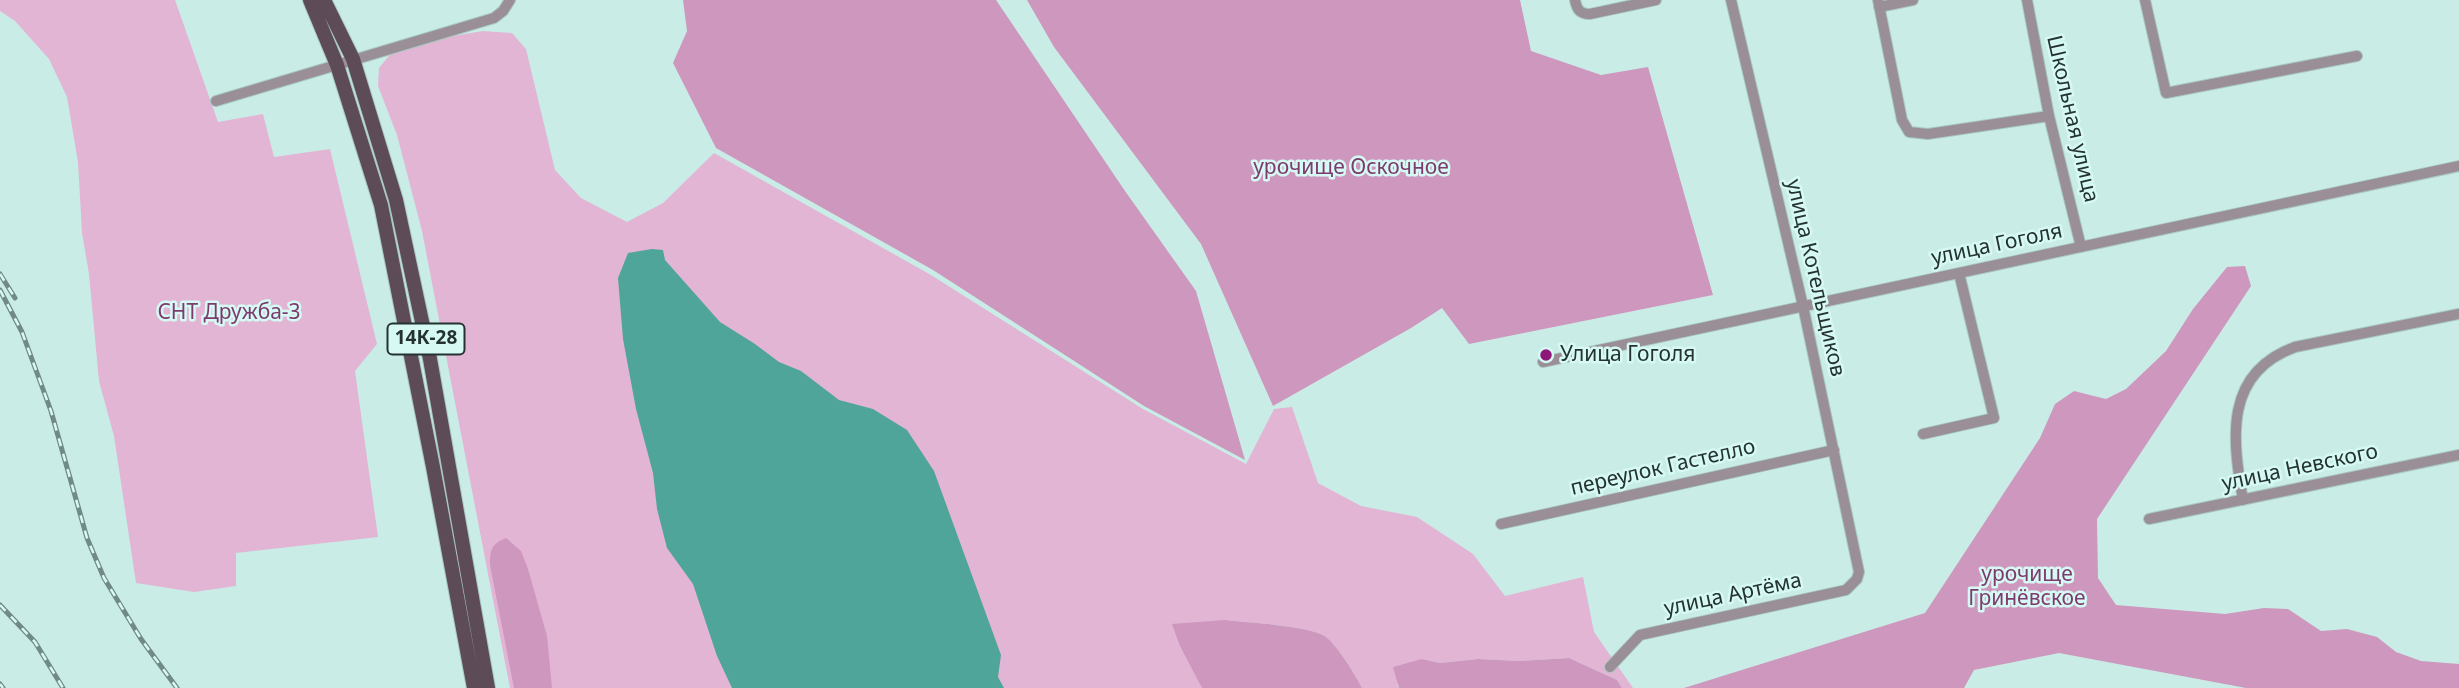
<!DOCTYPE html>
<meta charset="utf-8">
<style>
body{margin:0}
canvas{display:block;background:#c9ece6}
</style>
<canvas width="2459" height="688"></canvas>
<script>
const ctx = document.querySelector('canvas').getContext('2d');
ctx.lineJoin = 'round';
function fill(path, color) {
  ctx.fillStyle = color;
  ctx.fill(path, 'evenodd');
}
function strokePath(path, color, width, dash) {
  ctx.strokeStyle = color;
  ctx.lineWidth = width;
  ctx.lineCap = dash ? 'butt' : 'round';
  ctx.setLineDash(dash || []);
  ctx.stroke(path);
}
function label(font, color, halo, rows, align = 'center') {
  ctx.font = font + ' "Noto Sans",sans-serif';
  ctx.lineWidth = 5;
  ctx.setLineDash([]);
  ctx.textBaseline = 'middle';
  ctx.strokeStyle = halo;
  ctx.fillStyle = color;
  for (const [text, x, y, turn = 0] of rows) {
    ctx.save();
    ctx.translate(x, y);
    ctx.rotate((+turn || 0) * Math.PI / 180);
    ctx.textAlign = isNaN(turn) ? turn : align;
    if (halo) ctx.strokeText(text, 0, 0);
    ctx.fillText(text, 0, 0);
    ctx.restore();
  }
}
fill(new Path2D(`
 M0,0H175L218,122L263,114L274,157L330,149L377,344L355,371L378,537L236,553V586L194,592L136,583L114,436L99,381L89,274L82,233L78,162L67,97L49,59L15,21L0,11Z
 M483,31L512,33L526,49L555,170L581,198L627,222L663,203L714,153L931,275L1143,409L1246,464L1274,409L1292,407L1318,483L1361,506L1417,517L1473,554L1505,596L1583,577L1594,632L1633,688H1622L1617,680L1569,658L1519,661L1478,659L1440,663L1422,659L1397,685L1399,688H1362C1356,676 1335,641 1323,635C1300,625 1251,623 1225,620L1194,670L1202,688H510L422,231L397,135L378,86L379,68L392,52L416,42Z`), '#e2b5d5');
fill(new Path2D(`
 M683,0H996L1125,191L1196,291L1245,460L1144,406L933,270L716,148L673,63L687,31Z
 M1027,0H1520L1531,51L1601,75L1648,67L1713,295L1469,344L1442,308L1411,328L1273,406L1201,244L1054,47Z
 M2245,266L2251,286L2097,519L2098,578L2116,605L2225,614L2264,608L2288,609L2321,631L2347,629L2377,637L2396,652L2421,661L2459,664V688H2246L2059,653L1974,670L1964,688H1684L1925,613L2040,438L2055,404L2074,391L2106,399L2126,389L2166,351L2193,309L2227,267Z
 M506,538L521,551L528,569L547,636L552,688H514L490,565C490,550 491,544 506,538Z
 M1225,620C1251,623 1300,625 1323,635C1335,641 1356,676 1362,688H1202L1180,646L1172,624Z
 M1569,658L1617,680L1622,688H1399L1393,667L1422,659L1440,663L1478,659L1519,661Z`), '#ce97be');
fill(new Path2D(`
 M652,249L663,250L665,260L720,322L755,344L779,362L801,371L839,400L873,409L907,430L934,471L1001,655L998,677L1004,688H732L717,656L693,584L667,548L657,509L653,473L636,409L623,339L618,278L628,253Z`), '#50a59b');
const minor = new Path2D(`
 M1575,0C1577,10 1580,14 1590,14L1656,0
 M1878,0L1902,120L1909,132L1928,134L2049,116
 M2027,0L2049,116L2081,247
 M2145,0L2166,93L2357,56
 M1879,7L1913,0
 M216,101L494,18L503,11L510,0
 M1543,362L2459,166
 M1923,434L1994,418L1959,273
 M2243,500C2232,438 2224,373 2295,347L2459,314
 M2149,519L2459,455
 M1501,524L1834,450
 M1610,667L1640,635L1846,590L1857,579L1859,572L1803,306L1731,0`);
const major = new Path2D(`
 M310,0L337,65L381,205L433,467L474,688
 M324,0L353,59L396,200L430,359L488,688`);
strokePath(minor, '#a8c7c2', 12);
strokePath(major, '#a8c7c2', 16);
strokePath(minor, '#9a8f96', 10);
strokePath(major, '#5d4b58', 14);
const rail = new Path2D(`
 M0,274L15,298
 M0,290L22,332L51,411L87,538L104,578L141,639L177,688
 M0,605L35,642L63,688
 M0,684L3,688`);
strokePath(rail, '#728a86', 5);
strokePath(rail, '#d6f9f4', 2.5, [8]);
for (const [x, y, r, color] of [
 [1546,355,7,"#8e1878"]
]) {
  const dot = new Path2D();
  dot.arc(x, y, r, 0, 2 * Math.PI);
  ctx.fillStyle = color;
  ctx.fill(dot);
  strokePath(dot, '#d6f9f4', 2.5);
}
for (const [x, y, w] of [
 [426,339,77]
]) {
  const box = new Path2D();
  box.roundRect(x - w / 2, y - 15.5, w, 31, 5);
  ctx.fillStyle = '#d6f9f4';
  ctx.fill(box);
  strokePath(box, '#243230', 2);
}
label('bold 19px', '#243230', null, [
 ["14К-28",426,339]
]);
label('21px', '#243230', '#d6f9f4', [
 ["Школьная улица",2072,119,77],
 ["улица Гоголя",1997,245,-12],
 ["улица Котельщиков",1815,278,77],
 ["переулок Гастелло",1663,468,-13],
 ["улица Невского",2300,468,-12],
 ["улица Артёма",1733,595,-12]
]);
label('21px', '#7d3b6d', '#d6f9f4', [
 ["урочище Оскочное",1351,168],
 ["СНТ Дружба-3",229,313],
 ["урочище",2027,575],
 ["Гринёвское",2027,599]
]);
label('21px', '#243230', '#d6f9f4', [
 ["Улица Гоголя",1560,355]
], 'left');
</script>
